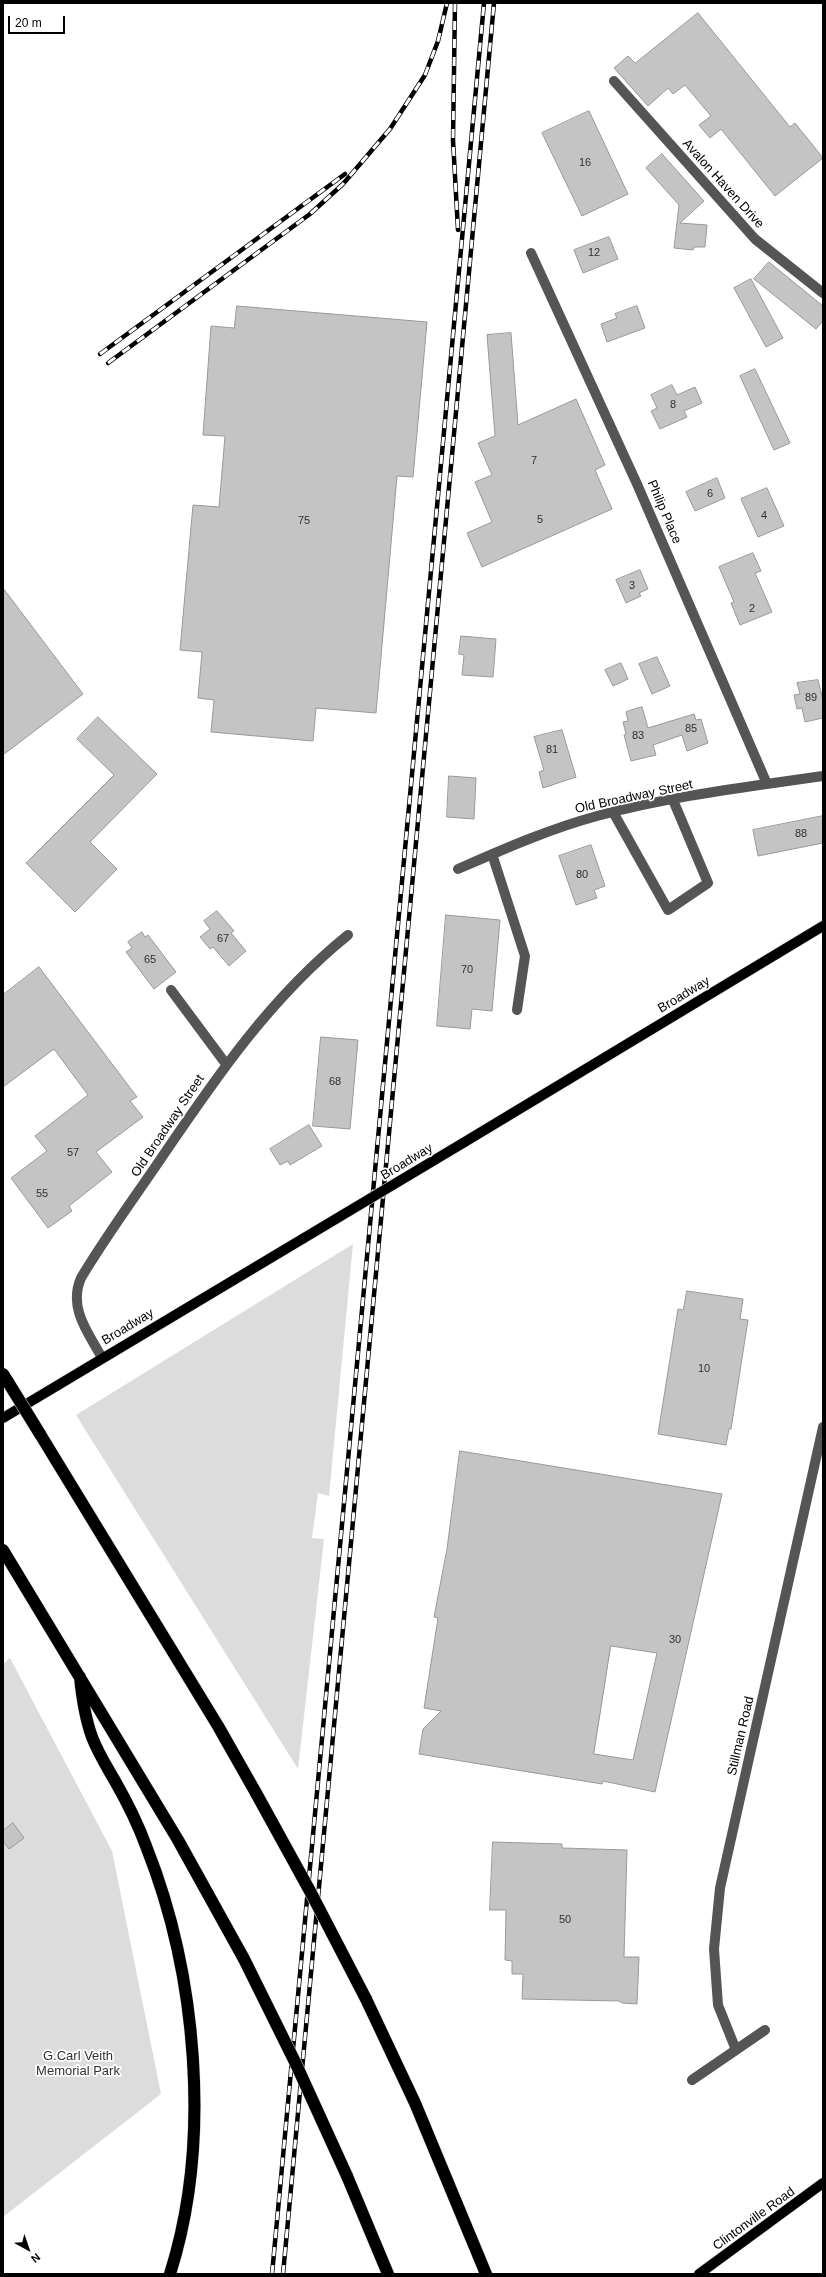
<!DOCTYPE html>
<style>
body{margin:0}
#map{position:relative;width:826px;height:2277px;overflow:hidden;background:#fff;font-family:Helvetica,sans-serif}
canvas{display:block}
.frame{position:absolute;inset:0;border:4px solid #000;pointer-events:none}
.north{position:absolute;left:8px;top:2229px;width:40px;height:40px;-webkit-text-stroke:3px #fff;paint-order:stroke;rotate:140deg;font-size:11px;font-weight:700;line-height:16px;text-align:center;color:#000}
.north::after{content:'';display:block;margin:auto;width:14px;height:18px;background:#000;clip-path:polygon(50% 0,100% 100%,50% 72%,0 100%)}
.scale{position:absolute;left:8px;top:16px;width:57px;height:18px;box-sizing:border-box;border:2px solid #000;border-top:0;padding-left:5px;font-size:12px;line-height:14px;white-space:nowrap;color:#000;-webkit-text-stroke:3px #fff;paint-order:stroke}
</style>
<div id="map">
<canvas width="826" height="2277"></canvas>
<div class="frame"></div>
<div class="north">N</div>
<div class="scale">20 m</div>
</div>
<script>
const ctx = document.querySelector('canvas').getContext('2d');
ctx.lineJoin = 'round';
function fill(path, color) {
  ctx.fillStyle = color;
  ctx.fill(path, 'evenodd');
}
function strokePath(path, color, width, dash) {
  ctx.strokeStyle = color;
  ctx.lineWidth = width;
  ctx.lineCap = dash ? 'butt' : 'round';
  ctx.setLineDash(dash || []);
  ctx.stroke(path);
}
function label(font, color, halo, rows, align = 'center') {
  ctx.font = font + ' Helvetica,sans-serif';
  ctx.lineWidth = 3.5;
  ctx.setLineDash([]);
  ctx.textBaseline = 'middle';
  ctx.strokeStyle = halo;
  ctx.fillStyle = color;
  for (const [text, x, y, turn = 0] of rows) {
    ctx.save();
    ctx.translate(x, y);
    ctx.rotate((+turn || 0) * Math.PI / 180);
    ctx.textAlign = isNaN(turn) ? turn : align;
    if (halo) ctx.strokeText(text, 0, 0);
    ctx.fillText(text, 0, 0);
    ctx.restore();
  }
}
fill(new Path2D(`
 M353,1244L329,1496L318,1493L312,1538L324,1539L298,1769L76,1415Z
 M10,1658L112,1851L161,2094L3,2217V1664Z`), '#dcdcdc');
const building = new Path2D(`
 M698,13L790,127L795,123L823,158L775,196L721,129L710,138L699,125L711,116L685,85L673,94L668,88L648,106L614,68L628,56L635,63Z
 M589,111L628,194L582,216L542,133Z
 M662,154L704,201L680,223L707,225L705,247H694L693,250L674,248L679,205L646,168Z
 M609,237L618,259L583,273L574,250Z
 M769,262L823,306V321L816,329L754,279Z
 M751,279L783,338L766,347L734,288Z
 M237,306L427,322L413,477L397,476L376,713L316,708L313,741L211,732L214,700L198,698L202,652L180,650L193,505L219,507L225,436L203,435L211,326L234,328Z
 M637,306L645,328L607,342L601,324L617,318L615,314Z
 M511,333L518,425L576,399L605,465L595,470L612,509L482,567L467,533L492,522L475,482L492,475L478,443L495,436L487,335Z
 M755,369L790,443L774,450L740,376Z
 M672,385L677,395L695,387L702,403L684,411L687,417L660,429L651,411L657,408L651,395Z
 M717,478L725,498L695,511L686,492Z
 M767,488L784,526L758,537L741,499Z
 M753,553L761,571L755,573L772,612L740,625L731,603L734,602L719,567Z
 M640,570L648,589L639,593L641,596L626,603L616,580Z
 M3,588L83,694L3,755Z
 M461,636L496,639L493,677L462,675L464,655L459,654Z
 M657,657L670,686L652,694L639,664Z
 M621,663L628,679L613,686L605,670Z
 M818,680L823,700V718L805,722L802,708L797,709L794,695L800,694L797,683Z
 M642,707L648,728L694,714L696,720L701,719L708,743L687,751L682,735L653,745L656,755L631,761L624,735L626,734L623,722L628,721L626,712Z
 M98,717L157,774L90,842L117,869L75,912L26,863L114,775L77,739Z
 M562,730L576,777L543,788L539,772L544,770L534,737Z
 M449,776L476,778L474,819L447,817Z
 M823,816V843L758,856L753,830Z
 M591,845L605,886L594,890L597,898L576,905L559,856Z
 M217,911L234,931L231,933L246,951L229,966L213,947L210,949L200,937L210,929L204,921Z
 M446,915L500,920L492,1011L472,1009L470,1029L437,1026Z
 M142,932L145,937L148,935L176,972L154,989L126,952L132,948L128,942Z
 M39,967L137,1097L130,1101L143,1117L96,1152L112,1172L69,1206L72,1211L48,1228L11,1178L47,1151L35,1136L88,1095L54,1049L3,1087V995Z
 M321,1037L358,1040L350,1129L313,1126Z
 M309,1125L322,1146L290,1165L288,1161L280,1165L270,1149Z
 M687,1291L743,1299L740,1319L748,1320L731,1429H729L726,1445L658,1434L678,1309L683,1310Z
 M460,1451L722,1494L655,1792L603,1781L602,1784L419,1754L423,1729L441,1711L424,1708L438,1618L434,1617L447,1549ZM611,1646L657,1653L633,1760L594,1754Z
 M13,1823L24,1838L9,1849L3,1841V1831Z
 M493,1842L562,1844V1848L627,1850L624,1957H639L637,2004L622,2003L619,2001L522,1999L523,1974H512V1961L505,1960L506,1910H490Z`);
fill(building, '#c4c4c4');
strokePath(building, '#999', 1);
const major = new Path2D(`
 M463,1143L823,926
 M3,1418L304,1238
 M699,2274L823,2183`);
const highway = new Path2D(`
 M3,1374L8,1382
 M40,1434L218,1726L256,1793
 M3,1550L178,1840L244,1959
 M80,1677C82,1697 85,1718 92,1737C98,1753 107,1767 115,1781C127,1802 138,1824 146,1846C197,1974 212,2142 170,2274
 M366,1999L415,2103L486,2274
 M347,2176L388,2274`);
strokePath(major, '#dbdbdb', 11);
strokePath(highway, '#dbdbdb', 13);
strokePath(new Path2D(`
 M614,81L755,239L823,293
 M531,253L637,484L767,784
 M613,812L668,910L708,883L673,800
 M492,854L525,956L517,1010
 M458,869C504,849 549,829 597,816C670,796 748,787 823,776
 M171,990L226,1064
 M102,1358C88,1332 68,1308 81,1278C106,1236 135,1197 162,1157C217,1076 271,997 348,935
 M736,2050L718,2005L714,1949L720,1888L823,1427
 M692,2080L765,2030`), '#555', 10);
strokePath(major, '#000', 10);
strokePath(highway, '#000', 12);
const rail = new Path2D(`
 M455,3L453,140L458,230
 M100,354L345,174
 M108,363L310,214L343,184L390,129L425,75L438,41L447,3
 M272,2274L484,3
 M283,2274L494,3`);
strokePath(rail, '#000', 4.5);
strokePath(rail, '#fff', 3, [9]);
const majorBridge = new Path2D(`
 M304,1238L463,1143`);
const highwayBridge = new Path2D(`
 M8,1382L40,1434
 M256,1793L311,1893L366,1999
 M244,1959L296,2064L347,2176`);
strokePath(majorBridge, '#dbdbdb', 11, []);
strokePath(highwayBridge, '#dbdbdb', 13, []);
strokePath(majorBridge, '#000', 10);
strokePath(highwayBridge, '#000', 12);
label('11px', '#313131', null, [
 ["16",585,163],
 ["12",594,253],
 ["8",673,405],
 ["7",534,461],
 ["6",710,494],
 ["4",764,516],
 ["5",540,520],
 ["75",304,521],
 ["3",632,586],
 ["2",752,609],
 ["89",811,698],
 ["85",691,729],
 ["83",638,736],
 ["81",552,750],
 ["88",801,834],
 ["80",582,875],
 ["67",223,939],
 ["65",150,960],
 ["70",467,970],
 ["68",335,1082],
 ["57",73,1153],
 ["55",42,1194],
 ["10",704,1369],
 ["30",675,1640],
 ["50",565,1920]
]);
label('13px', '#000', '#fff', [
 ["Avalon Haven Drive",723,184,48],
 ["Philip Place",664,512,67],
 ["Old Broadway Street",634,797,-12],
 ["Broadway",684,995,-31],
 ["Old Broadway Street",168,1126,-56],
 ["Broadway",407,1162,-31],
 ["Broadway",128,1327,-31],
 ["Stillman Road",741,1736,-77],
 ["Clintonville Road",754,2219,-36]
]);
label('13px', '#333', '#fff', [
 ["G.Carl Veith",78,2056],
 ["Memorial Park",78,2071]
]);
</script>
